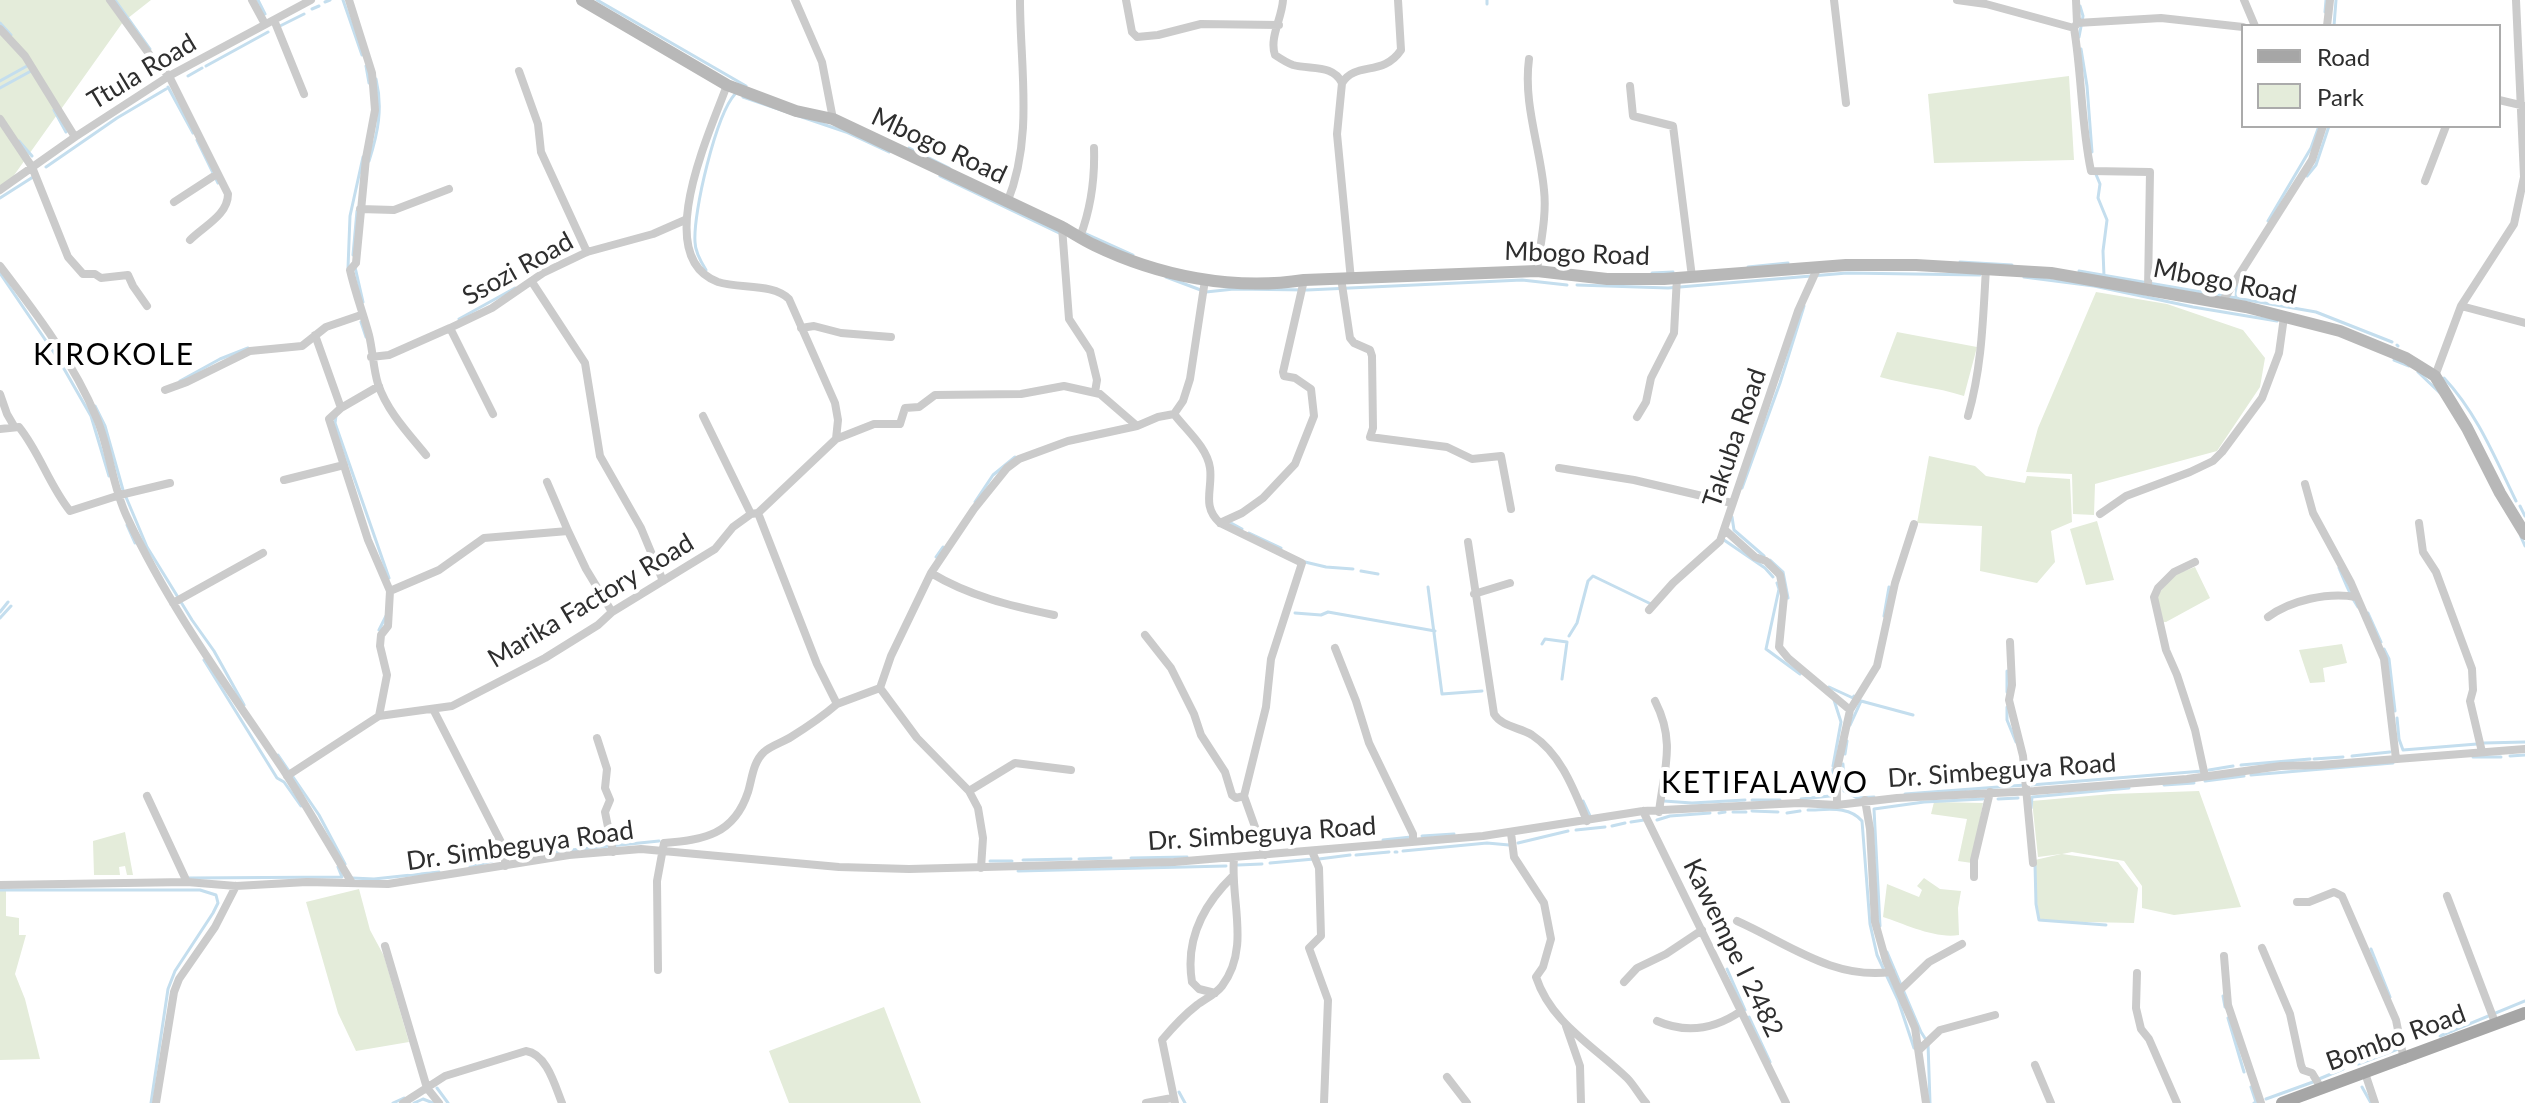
<!DOCTYPE html>
<style>
body{margin:0}
#map{position:relative;width:2525px;height:1103px;overflow:hidden;background:#fff;font-family:Lato,sans-serif}
canvas{display:block}
.legend{position:absolute;left:2241px;top:24px;width:260px;height:104px;box-sizing:border-box;background:#fff;border:2px solid #ababab;margin:0;padding:10px 14px;list-style:none;font-size:24px;color:#2e2e2e}
.legend li{display:flex;align-items:center;gap:16px;height:40px}
.legend b{width:40px;border:2px solid #ababab}
</style>
<div id="map">
<canvas width="2525" height="1103"></canvas>
<ul class="legend">
<li><b style="height:10px;background:#a6a6a6"></b>Road</li>
<li><b style="height:22px;background:#e4ecda"></b>Park</li>
</ul>
</div>
<script>
const ctx = document.querySelector('canvas').getContext('2d');
ctx.lineJoin = 'round';
function fill(path, color) {
  ctx.fillStyle = color;
  ctx.fill(path, 'evenodd');
}
function strokePath(path, color, width, dash) {
  ctx.strokeStyle = color;
  ctx.lineWidth = width;
  ctx.lineCap = dash ? 'butt' : 'round';
  ctx.setLineDash(dash || []);
  ctx.stroke(path);
}
function label(font, color, halo, rows, align = 'center') {
  ctx.font = font + ' Lato,sans-serif';
  ctx.lineWidth = 8;
  ctx.setLineDash([]);
  ctx.textBaseline = 'middle';
  ctx.strokeStyle = halo;
  ctx.fillStyle = color;
  for (const [text, x, y, turn = 0] of rows) {
    ctx.save();
    ctx.translate(x, y);
    ctx.rotate((+turn || 0) * Math.PI / 180);
    ctx.textAlign = isNaN(turn) ? turn : align;
    if (halo) ctx.strokeText(text, 0, 0);
    ctx.fillText(text, 0, 0);
    ctx.restore();
  }
}
fill(new Path2D(`
 M0,0H151L123,22L0,195Z
 M2069,76L2074,160L1934,163L1928,94Z
 M2096,292L2167,304L2243,330L2265,358L2260,387L2217,451L2095,484L2094,515L2073,514L2072,474L2026,472L2038,428Z
 M1897,332L1977,347L1964,396C1936,387 1908,385 1880,377Z
 M1929,456L1975,466L1986,476L2025,483L2027,476L2070,479L2072,522L2051,531L2055,562L2037,583L1980,571L1982,526L1917,523Z
 M2097,521L2114,580L2086,585L2070,529Z
 M2195,567L2210,598L2166,622H2163L2155,598L2174,575Z
 M2342,644L2347,663L2323,668L2325,682L2310,683L2299,650Z
 M2199,791L2241,907L2174,915L2142,908V886L2124,861L2072,852L2062,854L2118,862L2138,888L2134,923L2038,921L2035,860L2061,854L2038,857L2032,801L2111,794Z
 M1934,802L1983,803L1972,863L1958,861L1967,819L1931,814Z
 M125,832L133,875H127L125,866L119,867L120,875H94L93,841Z
 M1924,878L1940,889L1961,891L1958,908L1959,935C1935,939 1905,924 1883,917L1887,884L1919,897L1922,890L1917,886Z
 M359,889L370,930L384,956L409,1042L356,1051L338,1013L306,902Z
 M6,890V916L19,918V935H26L15,974L25,999L40,1059L0,1060V891Z
 M884,1007L921,1103H789L769,1051Z`), '#e4ecda');
strokePath(new Path2D(`
 M115,0L150,49
 M258,0L265,14
 M343,0L362,55
 M597,0L746,86
 M325,2L330,0
 M1487,4V0
 M312,9L319,6
 M2325,12L2326,0
 M0,23L11,35
 M280,26L304,14
 M2334,26L2336,0
 M2079,37L2083,16L2080,6
 M2081,49L2087,86L2092,152
 M150,62L155,74
 M206,66L268,32
 M366,66L369,83
 M188,76L202,68
 M0,81L27,66
 M168,87L193,133
 M0,88L31,71
 M743,97L846,132L889,152
 M54,110L66,132
 M197,140L218,183
 M19,141L32,156
 M909,148L949,168
 M369,161C378,133 383,108 376,79
 M46,167L117,118L166,89
 M2095,172L2100,184L2098,198L2107,220L2103,251L2104,276
 M940,176L1059,233
 M2307,176L2316,165L2329,126
 M0,198L33,177
 M2268,221L2311,148L2319,126
 M1082,232L1133,255
 M353,255L357,211
 M1960,262L2012,265
 M355,267L363,302
 M1748,267L1788,263
 M348,268L350,216L363,157
 M706,270C701,262 695,252 695,242C693,212 716,115 735,94
 M2079,271L2236,298
 M0,273L59,360L91,416L109,476
 M1652,273L1673,272
 M1166,277L1206,292L1234,289L1307,290L1522,280L1567,285
 M2024,277L2094,286L2193,307L2277,321
 M2237,282L2236,298L2316,312L2392,342
 M1577,285L1668,288L1847,273L1980,275
 M459,319L515,288
 M361,322L366,337
 M2397,345L2398,346
 M2394,360L2409,366
 M2418,372L2439,392
 M2444,378C2477,413 2495,458 2516,501
 M180,381L220,359L248,348
 M95,406L105,426L123,490L147,547L192,620L214,651L244,705
 M336,416L335,423L389,578
 M1742,488L1780,383L1804,306
 M975,502L993,475L1015,457
 M2520,506L2525,516
 M1732,517L1734,530L1764,556
 M1231,523L1242,529
 M127,525L135,543
 M1249,533L1281,548
 M2521,537L2525,546
 M1724,540L1765,568L1773,577
 M936,557L943,547
 M1770,560L1783,572L1788,598
 M1305,562L1326,567L1353,569
 M2339,568C2345,582 2350,596 2358,607
 M1361,571L1378,574
 M1777,583L1779,589L1766,649L1800,674
 M1428,587L1442,694L1482,691
 M0,612L8,602
 M1295,613L1321,615L1328,612L1435,631
 M2368,613L2381,642
 M1884,616L1889,587
 M0,618L11,606
 M379,630L386,616
 M1569,636L1577,623L1588,581L1593,576L1651,604
 M1542,644L1545,639L1567,642L1562,679
 M2384,649L2389,659L2395,711
 M204,660L277,778L284,782L301,806
 M1829,687L1853,698L1854,696
 M2007,692V671
 M2007,707V720L2016,742
 M2397,718L2399,739L2403,750L2477,744
 M1850,725L1861,701L1913,715
 M2484,743L2525,742
 M1845,754L1847,741
 M278,755L319,815L345,864
 M2352,756L2390,752
 M2510,756L2525,755
 M2473,757H2501
 M2314,759L2343,757
 M1843,764L1844,791L1857,798L1874,797
 M2241,765L2310,759
 M1833,766L1841,722L1834,700
 M2209,770L2233,766
 M2251,775L2393,763
 M2205,781L2244,776
 M2031,785L2203,771
 M2164,785L2194,783
 M1905,794L2025,785
 M1801,799L1830,796L1833,769
 M1998,799L2018,798
 M1752,800H1780
 M1583,801L1590,816
 M1664,801L1692,803L1745,800
 M2031,808L2032,797L2129,788
 M1808,810C1826,810 1849,805 1862,821L1870,924L1877,955L1898,1000L1914,1048
 M1752,811L1778,812
 M1733,812H1746
 M1719,813L1725,812
 M1787,813L1800,811
 M1657,820L1670,816L1710,813
 M1631,822L1644,820
 M1612,826L1625,823
 M1576,830L1605,827
 M1422,836L1454,834
 M1383,840L1411,837
 M1518,843L1568,831
 M1403,851L1487,843L1509,845
 M1395,852H1397
 M1356,855L1389,852
 M513,856L659,841
 M1131,858L1187,857
 M1079,859L1111,858
 M1319,859L1350,855
 M1023,860L1071,859
 M990,861H1012
 M1270,863L1314,859
 M2035,864L2036,904L2039,920L2106,925
 M1238,865L1262,864
 M470,867L499,859
 M1018,871L1226,866
 M189,878L342,877L338,867
 M352,878L374,879L439,872
 M0,890H200L216,895L218,903L213,913L175,971L168,989L151,1103
 M1880,926L1874,809L1924,802L1983,799
 M2371,949L2390,997
 M1887,952L1921,1032L1928,1043L1930,1103
 M1727,969L1745,1010
 M2223,996L2225,1007
 M1749,1017L1770,1062
 M2228,1018L2244,1072
 M2440,1036L2525,1001
 M2358,1064L2398,1049
 M2319,1079L2343,1069
 M2251,1087L2256,1102L2254,1103
 M2362,1087L2371,1103
 M437,1088L448,1103
 M1179,1092L1185,1103
 M2266,1099L2313,1082
 M393,1103L404,1098
 M414,1103L423,1099L433,1103`), '#c4deee', 3);
strokePath(new Path2D(`
 M110,0L152,58L169,76L228,194C228,215 204,226 190,240
 M252,0L265,24
 M349,0L372,73L375,110L366,158L356,263L350,270C355,292 363,313 369,335C373,351 373,368 378,384C387,411 408,433 426,455
 M795,0L822,62L833,119
 M1126,0L1132,32L1137,37L1158,35L1201,24L1279,25
 M1283,0C1282,18 1269,38 1275,55C1281,59 1287,63 1293,65C1311,70 1333,64 1342,83
 M1834,0L1846,103
 M1957,0L1986,4L2074,28
 M2076,0L2077,23L2074,28C2082,76 2081,124 2091,171L2150,172L2148,289
 M2244,0L2255,26
 M274,20L304,94
 M2077,23L2161,18L2243,27
 M2327,26L2330,0
 M0,29L25,56L75,137
 M1529,59C1523,104 1540,146 1544,190C1547,216 1540,245 1537,271
 M519,71L538,124L541,152L587,252
 M1342,83L1337,134L1351,280
 M1342,83C1356,61 1383,77 1401,50L1398,0
 M1630,86L1633,116L1673,126L1692,277
 M2499,100L2525,106
 M0,119L32,167L68,257L83,274H95L101,278L128,275L133,286L147,306
 M2425,181L2446,126
 M0,190L75,137L169,76L311,0
 M174,202L217,174
 M1007,203C1034,137 1020,68 1020,0
 M360,209L394,210L449,189
 M1062,227L1069,319L1090,351L1097,380L1095,392
 M1080,237C1091,208 1095,179 1094,148
 M0,266C36,313 74,363 97,419C110,450 112,486 127,517C170,609 230,690 286,774C309,810 330,847 352,883
 M1341,278L1350,338L1354,343L1370,350L1372,356L1373,428L1370,437L1447,447L1472,459L1501,456L1511,509
 M532,282L585,363L600,456L641,528L663,581
 M2222,302L2312,160L2323,126
 M2461,306L2525,323
 M450,328L493,414
 M801,328L814,326L841,333L891,337
 M315,335L341,408
 M371,357L389,355L450,328L492,308L543,273L587,252L653,234L685,220
 M2435,376L2461,306L2514,224L2524,177L2516,0
 M379,386L341,408L329,419L368,540L390,591L388,626L381,635L380,646L387,675L379,716
 M165,390L187,382L250,351L302,346L326,327L361,315
 M0,394L7,414L14,426
 M1174,414C1186,430 1207,447 1210,468C1213,489 1201,506 1220,523L1302,563L1271,659L1266,707L1244,796L1265,855
 M703,416L751,514
 M1968,416C1982,367 1983,319 1986,268
 M1637,417L1646,402L1651,378L1674,333L1677,277
 M0,429L19,427C40,453 49,485 70,511L120,495L170,483
 M836,439L874,424H900L905,408L919,407L935,395L1021,394L1064,386L1100,394L1137,426
 M1559,468L1634,480L1732,503
 M284,480L344,465
 M547,482L568,531
 M2305,484L2313,513L2351,583L2384,659L2396,759
 M758,513L817,664L837,704L880,688
 M2100,514L2126,496L2190,472L2213,461L2222,452L2262,398L2279,353L2284,317
 M1220,523L1242,513L1263,498L1295,464L1314,416L1311,389L1295,378L1284,376L1283,372L1304,280
 M2419,523L2423,552L2436,572L2472,669L2473,690L2470,701L2482,752
 M1725,530L1755,557L1766,561L1780,575L1784,596L1779,647L1788,658L1850,710L1837,769V805
 M1468,542L1494,714C1502,727 1519,727 1532,735C1561,754 1574,790 1587,821
 M2195,562L2174,572L2158,588L2154,597L2166,650L2177,675L2195,730L2205,776
 M931,573C969,596 1011,606 1054,615
 M390,591L439,570L484,538L568,531L586,569L612,612
 M1474,594L1510,583
 M173,603L263,553
 M1649,610L1673,583L1720,541L1798,311L1818,267
 M2268,617C2291,600 2328,592 2356,597
 M1145,635L1171,668L1194,714L1201,735L1225,772L1232,795L1236,798L1244,796
 M2010,642L2012,685L2009,700L2023,756L2033,863
 M1335,648L1356,701L1369,743L1413,834V842
 M880,688L891,656L931,573L974,509L1007,468L1019,459L1068,441L1137,426L1158,417L1174,414L1183,401L1190,379L1205,280
 M880,688L917,738L969,791L978,808L983,838L981,868
 M1655,701C1676,742 1664,769 1659,812
 M433,709L505,850V866
 M1850,710L1877,666L1895,583L1914,524
 M597,738L607,769L605,788L610,800L605,812L613,852
 M287,776L379,716L452,706L545,658L598,625L612,612L715,549L733,527L751,514L758,513L836,439L838,420L835,403L789,299C773,283 740,289 718,282C650,257 711,130 727,85
 M969,791L1015,763L1071,770
 M147,796L187,882
 M1865,800L1870,829L1875,922L1886,961L1915,1028L1926,1103
 M1643,811L1786,1103
 M1511,833L1514,857L1544,903L1551,939L1543,967L1536,977C1551,1023 1594,1046 1627,1078C1634,1085 1639,1095 1646,1103
 M1312,851L1319,868L1321,936L1309,948L1328,1000L1324,1103
 M1974,877V860L1990,792
 M0,885L187,882L236,886L307,882L388,884L569,855L641,849L839,867L909,869L1174,862L1483,836L1643,811L1799,803L1837,805L1897,798L2034,791L2187,779L2281,766L2320,765L2525,749
 M2447,896L2496,1025
 M2297,902H2309L2334,892L2342,896L2396,1020L2404,1060
 M1737,921C1787,943 1833,980 1891,972
 M385,946L427,1088L439,1103
 M2262,948L2290,1014L2301,1065L2303,1070L2312,1073L2321,1088
 M2224,956L2228,1005L2261,1103
 M658,970L657,881L664,843C703,840 734,835 748,792C752,779 753,762 764,752C770,746 783,742 791,737C807,727 822,717 837,704
 M2137,973L2136,1008L2141,1029L2149,1039L2177,1103
 M1624,982L1637,968L1666,954L1702,930
 M1900,990L1929,962L1962,944
 M1215,993L1199,989L1192,982C1185,940 1203,905 1233,876
 M1657,1021C1687,1034 1715,1029 1741,1011
 M1566,1026L1580,1066L1581,1103
 M1920,1049L1940,1030L1995,1015
 M2035,1065L2051,1103
 M2365,1073L2375,1103
 M1447,1077L1467,1103
 M156,1103L174,992L179,979L215,927L236,886
 M403,1103L445,1076L526,1051C547,1054 555,1086 562,1103
 M1146,1103L1172,1098
 M1175,1103L1162,1040C1173,1027 1184,1015 1197,1005C1205,999 1216,994 1222,986C1251,948 1230,900 1234,858`), '#cbcbcb', 8);
strokePath(new Path2D(`
 M582,0L727,85L796,111L833,119L1062,227C1073,233 1083,240 1094,245C1158,276 1233,291 1304,280L1537,271L1607,279H1664L1846,265H1916L2051,273L2246,307L2340,331L2406,358L2435,376L2467,428L2500,493L2525,534`), '#b8b8b8', 12);
strokePath(new Path2D(`
 M2282,1103L2525,1013`), '#a6a6a6', 12);
label('26px', '#2e2e2e', '#fff', [
 ["Ttula Road",142,72,-31],
 ["Mbogo Road",939,146,25],
 ["Mbogo Road",1577,254,2],
 ["Ssozi Road",518,269,-29],
 ["Mbogo Road",2225,282,11],
 ["Takuba Road",1735,438,-71],
 ["Marika Factory Road",591,601,-31],
 ["Dr. Simbeguya Road",2002,771,-4],
 ["Dr. Simbeguya Road",1262,834,-4],
 ["Dr. Simbeguya Road",520,846,-8],
 ["Kawempe I 2482",1733,948,64],
 ["Bombo Road",2396,1038,-20]
]);
ctx.letterSpacing = '2px';
label('30px', '#000', '#fff', [
 ["KIROKOLE",114,355],
 ["KETIFALAWO",1765,783]
]);
ctx.letterSpacing = '0px';
</script>
